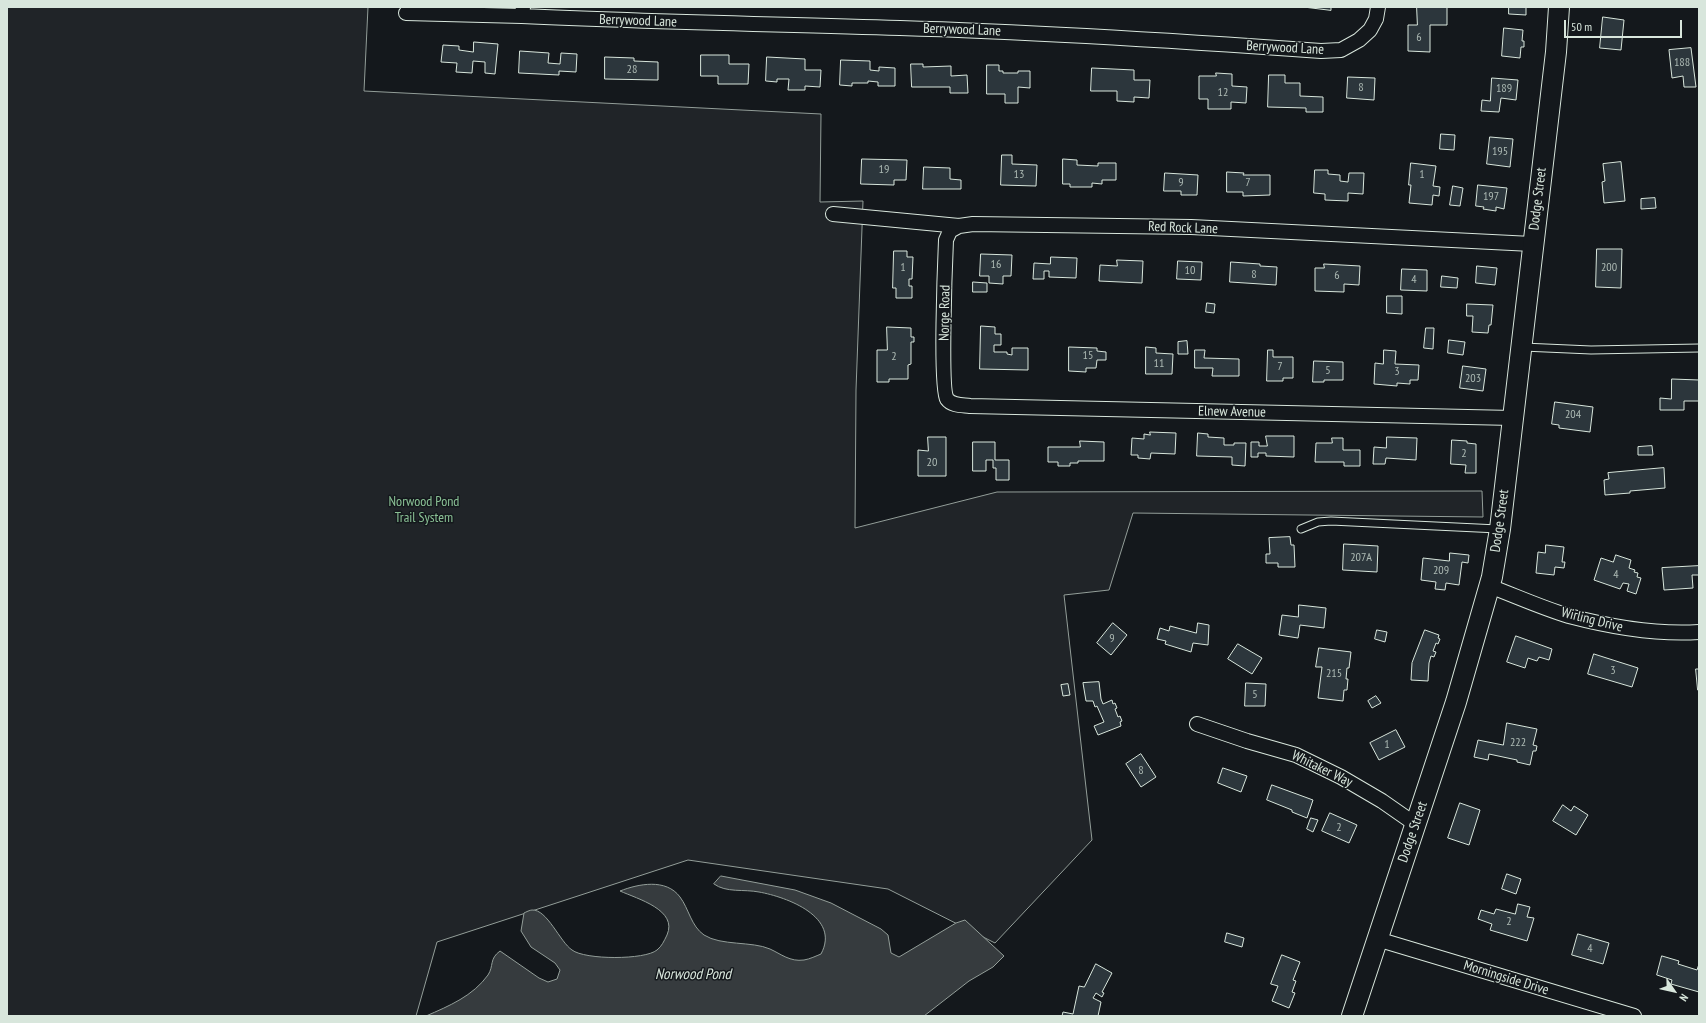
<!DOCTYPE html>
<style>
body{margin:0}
#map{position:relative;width:1706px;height:1023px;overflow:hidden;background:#14181c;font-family:"PT Sans Narrow",sans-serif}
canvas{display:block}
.frame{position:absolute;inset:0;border:8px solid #d8e6dc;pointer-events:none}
.north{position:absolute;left:1654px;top:971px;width:40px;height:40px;-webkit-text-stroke:3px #14181c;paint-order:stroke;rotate:124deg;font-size:11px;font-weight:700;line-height:16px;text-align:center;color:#d8e6dc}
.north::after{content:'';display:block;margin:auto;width:14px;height:18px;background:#d8e6dc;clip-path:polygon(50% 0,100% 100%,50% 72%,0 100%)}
.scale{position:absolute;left:1564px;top:20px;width:118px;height:18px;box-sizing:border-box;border:2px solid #d8e6dc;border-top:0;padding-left:5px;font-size:12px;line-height:14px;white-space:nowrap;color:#d8e6dc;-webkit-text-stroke:3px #14181c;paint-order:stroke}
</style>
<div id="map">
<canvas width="1706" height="1023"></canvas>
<div class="frame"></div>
<div class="north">N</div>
<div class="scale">50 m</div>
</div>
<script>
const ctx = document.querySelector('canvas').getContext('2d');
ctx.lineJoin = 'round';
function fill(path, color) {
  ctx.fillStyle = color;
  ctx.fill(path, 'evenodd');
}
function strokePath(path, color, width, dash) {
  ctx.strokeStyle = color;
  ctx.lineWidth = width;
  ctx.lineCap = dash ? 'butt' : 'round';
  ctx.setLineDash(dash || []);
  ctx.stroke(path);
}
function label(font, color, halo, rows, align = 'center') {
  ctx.font = font + ' "PT Sans Narrow",sans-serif';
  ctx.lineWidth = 3;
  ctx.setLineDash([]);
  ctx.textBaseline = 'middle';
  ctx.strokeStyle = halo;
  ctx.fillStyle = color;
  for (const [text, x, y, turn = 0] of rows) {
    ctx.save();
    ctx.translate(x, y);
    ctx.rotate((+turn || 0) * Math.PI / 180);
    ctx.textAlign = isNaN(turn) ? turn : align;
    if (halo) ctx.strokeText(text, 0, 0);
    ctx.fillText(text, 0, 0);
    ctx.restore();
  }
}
const green = new Path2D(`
 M7,7H368L364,91L821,114L820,202L863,201L856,390L855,528L997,492L1482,491L1483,517L1133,513L1109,590L1064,595L1092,840L995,943L888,889L688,860L437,942L416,1016H7Z`);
fill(green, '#202428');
strokePath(green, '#939e99', 1);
const water = new Path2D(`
 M721,876L795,890L831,903L881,929L888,935L891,953L899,957L956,923L965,920L1004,956L993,967L969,981L924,1016H426C449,1006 473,996 488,975C494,966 489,959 500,951L539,978L548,982L557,979L560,970L555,963L531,947L521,931L524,913C526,912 530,910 532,910C547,909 560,942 572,950C585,960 645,960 657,950C662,946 664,941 667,935C678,910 638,899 620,891C638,884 666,878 680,897C689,909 691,926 704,935C721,946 752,941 770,949C781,954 790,962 804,960C810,959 816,956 821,954C841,917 787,897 759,892C744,889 726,893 714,884Z`);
fill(water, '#363b3e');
strokePath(water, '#939e99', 1);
const building = new Path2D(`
 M1304,7H1331V10Z
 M1417,7H1447V25H1430V52L1408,51V25H1417Z
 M1509,7H1526V15L1509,14Z
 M1603,17L1624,20L1621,50L1600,48Z
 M1504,28L1523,30L1522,41H1524V47H1521L1520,58L1502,56Z
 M474,42L498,44L495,74L485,73V62L473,61L472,73L456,72L457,63L441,62L443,45L459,46V50L473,52Z
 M1691,48L1696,87H1684L1683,76L1672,78L1669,50Z
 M520,51L549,53L548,63L560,64L561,53L577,54L576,72L559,71V75L519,73Z
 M701,55H729V64H749L748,84H718V76H701Z
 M605,57L634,58V61L658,62V80L605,79Z
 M767,57L805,59V70H821L820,87L805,86V90H788L789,79H777V82L766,81Z
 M841,60L870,61V70L879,71V67L895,68V86H878V82L868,81V83H852V86L840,85Z
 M911,64H923V67L951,66V76L967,75L968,93H950V87H912Z
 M987,65H999V71H1003V73H1018V71H1030V88L1018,87V103H1005V94H987Z
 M1092,68L1134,70V80H1150L1149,98L1134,97V102L1117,101V91H1091Z
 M1216,73L1232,74V86L1247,87L1246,103L1231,102V109H1208V99H1199V76H1216Z
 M1269,75H1285V83H1300V96L1323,97V112H1306V108L1268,107Z
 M1348,77L1375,78L1374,100L1347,98Z
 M1492,78L1518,80L1516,100L1501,98L1499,112L1481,111L1482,100L1490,101Z
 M1441,134L1455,135L1454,150L1440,149Z
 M1490,137L1513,139L1510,167L1487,164Z
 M1002,155H1012V164L1037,165L1036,186L1001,185Z
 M862,159L907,160L906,180H894V185L861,184Z
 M1063,159L1077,160V165L1098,166V163H1116V180H1102V184L1092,183V187H1070V184H1063Z
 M1621,162L1625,201L1604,203L1602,182L1605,181L1603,164Z
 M1411,163L1436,166L1433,186L1440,187L1439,196L1433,195L1432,205L1409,203L1411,185H1409Z
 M924,167L950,168V179L961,180V189H923Z
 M1315,170H1328V174L1340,175V181L1348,182L1349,173H1364L1363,194L1348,193V201L1325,200V194L1314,193Z
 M1227,172L1244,173L1243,175H1270V195L1243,196V192H1227Z
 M1165,173L1198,175L1197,195H1181V191H1164Z
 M1478,185L1507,188L1504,209L1496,207V211L1483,209L1484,207L1476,206Z
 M1453,186L1463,188L1460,206L1450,205Z
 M1655,198L1656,208L1641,209V199Z
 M1597,249H1622L1621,288L1596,287Z
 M894,251H907V257H913L912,279H909V286H912V298H896V288H893Z
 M981,254L1012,255L1011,276H1003V284L989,283V276H980Z
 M1051,257L1077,258L1076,278L1049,277V271H1044V279H1033L1034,263L1050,264Z
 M1117,260L1143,261L1142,283L1099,281L1100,265L1117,266Z
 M1178,261L1202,262L1201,280L1177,279Z
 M1231,262L1260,264V266L1277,267L1276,285L1230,282Z
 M1324,264L1360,266L1359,285L1344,284V292L1315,291V268H1324Z
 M1477,266L1497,268L1495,285L1476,283Z
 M1402,269L1427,270V291L1401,290Z
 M1442,276L1458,278L1457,288L1441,287Z
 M973,282L987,283V292H973Z
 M1387,296H1402V314L1387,313Z
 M1207,303L1215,304L1214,313L1206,312Z
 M1467,304L1493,305L1491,325H1489L1488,333L1472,332L1473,316H1467Z
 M981,326L995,327V334H1001V345H994V352H1007V354L1012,355V348H1028V370L980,369Z
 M887,327L911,328V337H914V342H911V364L908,365V379H889V382H877V350H887Z
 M1426,328H1434L1433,349L1424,348Z
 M1449,340L1465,342L1463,355L1448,353Z
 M1187,341L1188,354H1178V342Z
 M1069,347L1097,348V351L1106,352V360H1097L1096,368H1086V372L1069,371Z
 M1146,347L1156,348V353L1173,354L1172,374H1146Z
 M1195,350H1205L1204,358L1239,359V376H1212L1213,368H1195Z
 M1268,350H1273V357H1293V378H1283V381H1267Z
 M1384,350L1396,351L1395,364L1419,365L1418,380H1410V384L1397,383V386L1374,384L1375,363L1383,364Z
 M1314,361L1343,362V380H1324V382H1313Z
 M1463,366L1486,369L1483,391L1460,388Z
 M1672,379L1699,380V401H1684V410H1660V398L1671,399Z
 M1555,402L1593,407L1590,432L1559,428V425L1552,424Z
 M1150,432L1176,433L1175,454L1151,453L1150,459L1138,458V455H1131L1132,438L1144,439V434L1150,435Z
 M1198,433L1208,434V437L1224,438V445H1234V443H1246L1245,466L1232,465V457L1197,456Z
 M1266,436H1294V457L1266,456V453H1258V457H1251V442H1259V446H1267Z
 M928,437H946V476H918V450L928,451Z
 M1387,437L1417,438L1416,460L1386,458L1385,464H1373L1374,447L1386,448Z
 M1332,438H1343V450H1360V466H1344V462H1315L1316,443H1332Z
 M1452,440L1467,441V443L1476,444V473H1465L1466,465L1451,464Z
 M1080,441L1104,442V461H1078V463H1070V466H1058V462H1048V447H1080Z
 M973,442H995V460H1009V480H996V468H993V460H986V471H973Z
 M1652,446L1653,455H1638V447Z
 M1664,468L1665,488L1630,491V493L1605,495L1604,480L1609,479L1608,473Z
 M1290,537L1291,545H1294L1295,567H1278V563H1266V554H1270L1269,538Z
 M1344,544L1378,546L1377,572L1343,570Z
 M1546,545L1564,547L1562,562H1565L1564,568L1555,567L1554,575L1536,573L1538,552L1545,553Z
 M1450,553L1469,555L1468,563L1462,562L1459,585L1446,583L1445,590L1435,589L1436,582L1421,580L1423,558L1449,561Z
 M1616,555L1631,560L1629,568L1635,570L1634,572L1638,573L1637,577L1641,578L1636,594L1627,591L1629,584L1623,583L1620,589L1594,580L1601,558L1613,562Z
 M1699,566V575H1692L1693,588L1664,590L1662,568Z
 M1299,605L1326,608L1324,628L1300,625L1298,638L1279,635L1282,615L1298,617Z
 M1113,623L1127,635L1111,655L1097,643Z
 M1198,623L1209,625L1208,645L1193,643L1191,652L1165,644L1166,641L1157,639L1160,628L1169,631L1170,626L1196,633Z
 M1377,630L1387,632L1385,642L1375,639Z
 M1425,630L1439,635L1438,638L1440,639L1438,644L1436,643L1433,651L1436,652L1434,657L1431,656L1429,663L1428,681L1411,680L1412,663Z
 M1516,636L1552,649L1549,660L1539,657L1537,661L1528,658L1525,668L1507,662Z
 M1238,644L1262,658L1252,674L1228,659Z
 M1319,648L1351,652L1349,668H1347L1346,679H1348L1347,690H1344L1343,701L1318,698L1322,667H1316Z
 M1594,654L1638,668L1632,687L1588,674Z
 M1696,669H1699V690H1698Z
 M1099,682L1101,699L1103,704L1112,700L1113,704L1115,703L1117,708L1115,709L1118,717L1120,716L1122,721L1120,722L1121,726L1098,735L1094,726L1104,722L1097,706L1095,707L1093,701H1086L1083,683Z
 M1246,683L1266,684L1265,706H1245Z
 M1068,684L1070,695L1063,696L1061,685Z
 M1376,696L1381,703L1372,708L1368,701Z
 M1507,723L1537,729L1533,745L1537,746L1536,751H1533L1530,765L1517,762V760L1489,754L1488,760L1474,757L1478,740L1503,745Z
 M1396,730L1405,747L1379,760L1370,743Z
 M1141,754L1156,777L1141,787L1126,764Z
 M1223,768L1247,776L1241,792L1218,783Z
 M1272,785L1313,800L1307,818L1292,812V810L1267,800Z
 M1460,803L1480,810L1469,845L1448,838Z
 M1563,805L1571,811L1574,806L1588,815L1576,835L1553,821Z
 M1330,813L1357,825L1349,843L1322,831Z
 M1311,818L1318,820L1313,832L1307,829Z
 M1507,874L1521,879L1516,894L1502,889Z
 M1518,904L1530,907L1527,917L1534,918L1527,941L1490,930L1492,924L1478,919L1481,910L1494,914L1496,909L1515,914Z
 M1227,933L1244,938L1242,947L1225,942Z
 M1578,934L1609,943L1603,964L1572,955Z
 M1282,955L1300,962L1293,980L1296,981L1292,992L1295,993L1289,1008L1272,1001L1278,986L1271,984Z
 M1662,956L1679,961L1678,964L1697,970L1699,964V992L1671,984L1672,980L1657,975Z
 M1096,964L1112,973L1102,992L1104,993L1102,997L1096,993L1093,998L1101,1002L1098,1016H1062L1063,1012L1073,1014L1079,986L1084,987Z`);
fill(building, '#2c363c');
strokePath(building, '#d8e6dc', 1);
const lane = new Path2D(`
 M1523,347L1591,350L1699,348
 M1301,529L1318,522L1331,521L1498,529`);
const street = new Path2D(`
 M523,7L522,16C648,22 774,24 900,28C1040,32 1180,41 1321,51L1341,50L1359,40L1370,30L1376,19L1378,7
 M406,13L522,16
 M833,214L959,226L973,224L1191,227L1532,244
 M959,226L950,231L946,240C945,262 940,388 947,399C952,406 963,405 970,406L1513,418
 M1489,586C1516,596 1542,608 1569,616C1611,627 1655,635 1699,632
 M1197,724L1247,741L1296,755L1341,777L1382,801L1415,824
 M1377,939L1634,1016`);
const secondary = new Path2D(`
 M1352,1016L1456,702L1492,577L1500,529L1556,52L1559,7`);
strokePath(lane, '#d8e6dc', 9);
strokePath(street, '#d8e6dc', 16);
strokePath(secondary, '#d8e6dc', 22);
strokePath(lane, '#14181c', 7);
strokePath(street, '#14181c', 14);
strokePath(secondary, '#14181c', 20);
label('12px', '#adbab4', null, [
 ["6",1419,38],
 ["188",1682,63],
 ["28",632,70],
 ["8",1361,88],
 ["189",1504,89],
 ["12",1223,93],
 ["195",1500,152],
 ["19",884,170],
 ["13",1019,175],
 ["1",1422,175],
 ["9",1181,183],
 ["7",1248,183],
 ["197",1491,197],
 ["16",996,265],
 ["1",903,268],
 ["200",1609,268],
 ["10",1190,271],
 ["8",1254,275],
 ["6",1337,276],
 ["4",1414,280],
 ["15",1088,356],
 ["2",894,357],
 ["11",1159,364],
 ["7",1280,367],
 ["5",1328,371],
 ["3",1397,372],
 ["203",1473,379],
 ["204",1573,415],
 ["2",1464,454],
 ["20",932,463],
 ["207A",1361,558],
 ["209",1441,571],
 ["4",1616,575],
 ["9",1112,639],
 ["3",1613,671],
 ["215",1334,674],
 ["5",1255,695],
 ["222",1518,743],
 ["1",1387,745],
 ["8",1141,771],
 ["2",1339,828],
 ["2",1509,922],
 ["4",1590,949]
]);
label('14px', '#d8e6dc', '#14181c', [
 ["Berrywood Lane",638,21,2],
 ["Berrywood Lane",962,30,2],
 ["Berrywood Lane",1285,48,3],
 ["Dodge Street",1538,199,-83],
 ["Red Rock Lane",1183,228,2],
 ["Norge Road",945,313,-89],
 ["Elnew Avenue",1232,412,1],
 ["Dodge Street",1500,521,-82],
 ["Wirling Drive",1592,620,14],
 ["Whitaker Way",1322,769,26],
 ["Dodge Street",1413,832,-71],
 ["Morningside Drive",1506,978,17]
]);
label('14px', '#8ac095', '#14181c', [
 ["Norwood Pond",424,502],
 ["Trail System",424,518]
]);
label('italic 15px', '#d8e6dc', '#14181c', [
 ["Norwood Pond",693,975]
]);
</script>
